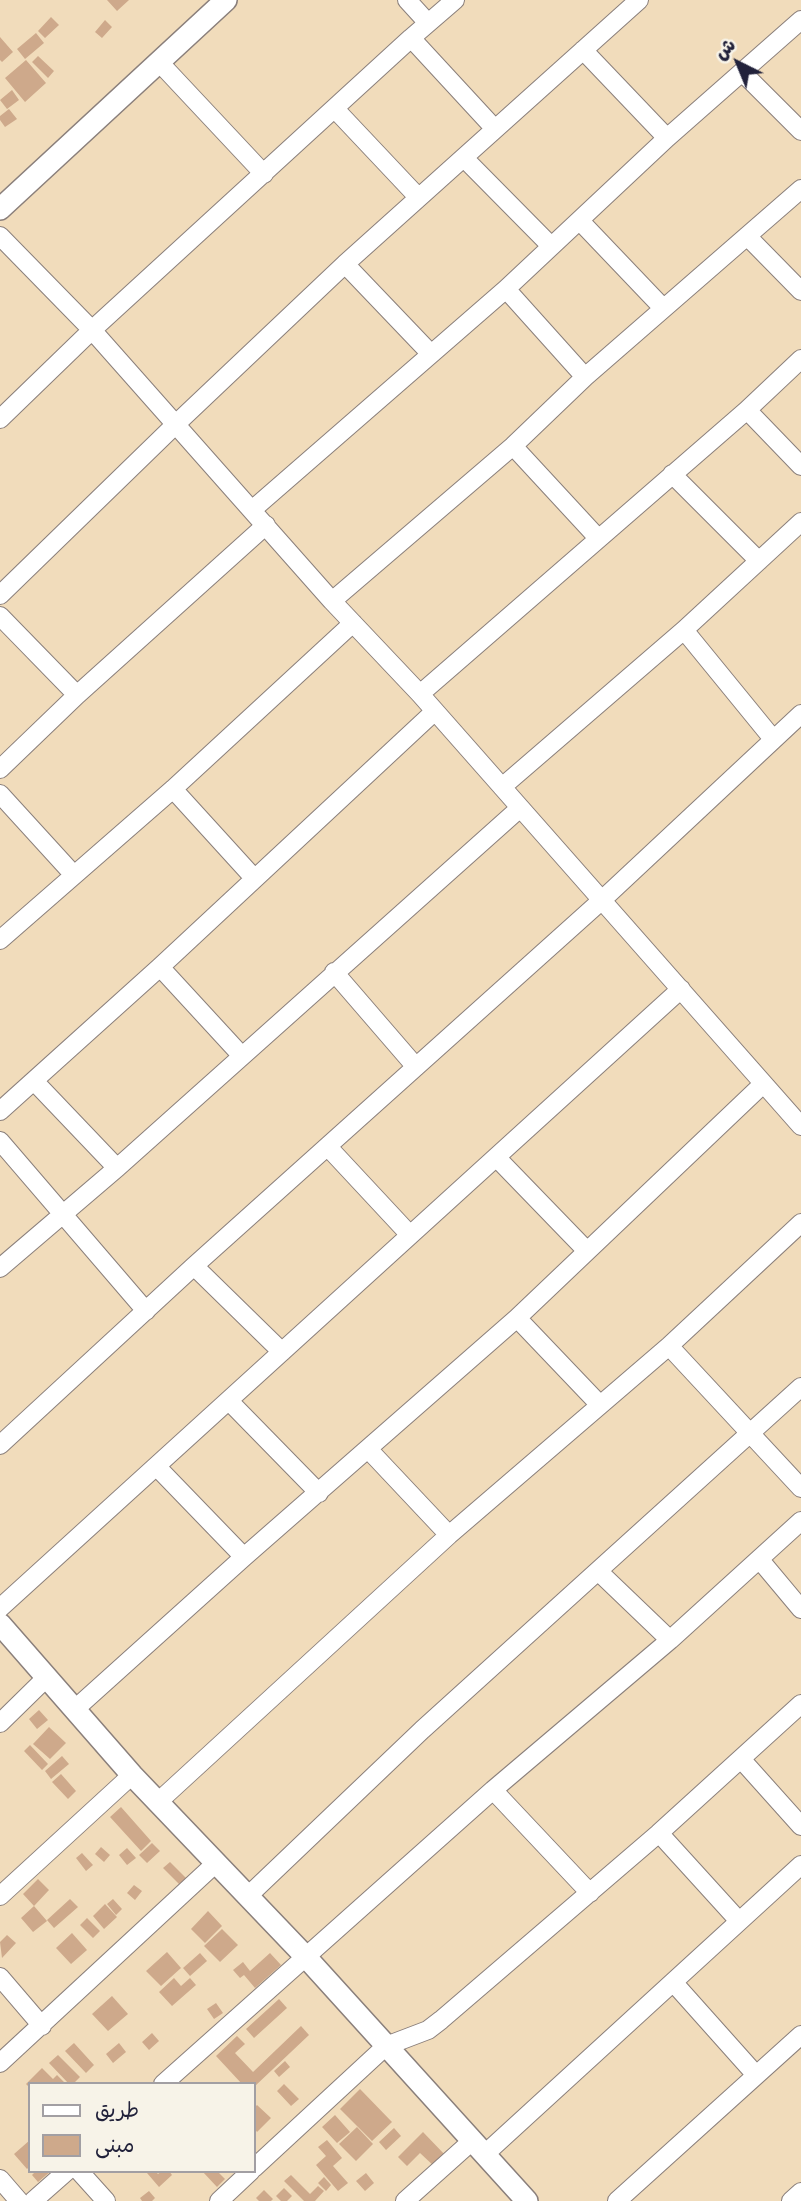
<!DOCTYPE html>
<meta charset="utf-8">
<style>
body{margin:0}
#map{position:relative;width:801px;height:2201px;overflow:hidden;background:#f1dcbb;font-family:"Playpen Sans","Playpen Sans Arabic",sans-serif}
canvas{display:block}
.legend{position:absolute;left:28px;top:2082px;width:228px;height:91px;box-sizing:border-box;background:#f7f3e8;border:2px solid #a29fa3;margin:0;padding:9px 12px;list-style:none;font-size:21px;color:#22223b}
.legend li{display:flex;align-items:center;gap:14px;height:35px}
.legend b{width:35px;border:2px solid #a29fa3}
.north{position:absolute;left:703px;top:28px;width:70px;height:70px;-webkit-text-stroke:5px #f7f3e8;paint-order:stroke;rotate:317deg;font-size:19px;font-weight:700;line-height:28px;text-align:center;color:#22223b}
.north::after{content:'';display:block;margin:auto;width:24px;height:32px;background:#22223b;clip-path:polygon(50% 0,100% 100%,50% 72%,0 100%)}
</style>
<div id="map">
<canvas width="801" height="2201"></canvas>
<ul class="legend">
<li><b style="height:9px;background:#fff"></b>طريق</li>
<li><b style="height:19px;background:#cea98b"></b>مبنى</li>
</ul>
<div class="north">ش</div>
</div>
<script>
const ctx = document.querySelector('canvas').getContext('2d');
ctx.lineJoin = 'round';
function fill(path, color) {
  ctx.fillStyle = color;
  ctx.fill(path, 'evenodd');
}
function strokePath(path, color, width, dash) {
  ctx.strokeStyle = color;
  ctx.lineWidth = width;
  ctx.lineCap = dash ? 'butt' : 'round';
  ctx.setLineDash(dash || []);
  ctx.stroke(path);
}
fill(new Path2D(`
 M107,0H129L117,11Z
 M51,17L59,25L45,38L38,31Z
 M105,20L112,27L102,38L95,32Z
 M36,33L44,43L25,59L17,49Z
 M0,37L13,52L2,62L0,60Z
 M38,56L54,71L48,78L32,62Z
 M26,60L46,83L25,102L5,78Z
 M12,90L19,100L7,109L0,100Z
 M9,109L17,119L5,127L0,120V116Z
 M39,1710L48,1720L37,1729L29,1719Z
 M49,1727L66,1743L50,1759L33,1744Z
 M30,1745L48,1764L42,1770L24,1751Z
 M62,1756L69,1764L51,1779L45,1771Z
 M61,1774L76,1791L68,1799L52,1782Z
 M121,1807L151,1841L141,1851L110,1817Z
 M152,1843L160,1851L147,1863L139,1855Z
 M101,1847L110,1855L104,1862L95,1854Z
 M127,1848L136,1858L127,1865L119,1855Z
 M82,1853L93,1865L86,1871L76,1858Z
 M170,1862L186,1878L179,1884L163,1868Z
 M38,1879L49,1890L34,1906L23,1894Z
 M134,1885L142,1891L135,1900L127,1893Z
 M70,1899L78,1907L54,1928L47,1920Z
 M113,1899L122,1909L116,1915L107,1904Z
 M105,1904L117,1917L104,1929L93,1916Z
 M34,1906L47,1921L33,1932L21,1918Z
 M208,1911L222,1926L205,1943L191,1929Z
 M87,1918L100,1931L93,1938L80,1925Z
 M222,1929L238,1945L220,1962L204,1946Z
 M72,1933L87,1950L71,1964L56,1948Z
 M7,1935L16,1943L2,1958L0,1942Z
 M167,1952L181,1968L161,1986L146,1971Z
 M200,1953L207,1961L190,1976L183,1968Z
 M270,1953L281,1965L255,1988L244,1975L240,1978L233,1970L243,1962L250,1971Z
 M174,1978L181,1986L190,1978L196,1985L172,2006L159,1992Z
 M112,1996L128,2014L108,2031L92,2014Z
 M279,1999L287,2008L254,2038L246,2029Z
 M216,2003L223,2013L214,2019L207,2009Z
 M301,2026L309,2035L254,2087V2084H242L216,2056L237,2036L245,2044L235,2053L253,2072Z
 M152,2033L159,2041L149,2050L142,2042Z
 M74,2043L94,2065L86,2073L65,2051Z
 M119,2043L126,2052L113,2063L106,2054Z
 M58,2055L80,2077L73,2084H69L49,2063Z
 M285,2061L290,2067L279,2077L274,2071Z
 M42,2068L53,2079L57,2075L66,2084H30V2088L26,2084Z
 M284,2084L299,2099L291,2106L277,2091Z
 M360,2089L392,2122L372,2141L340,2109Z
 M257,2105L271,2118L257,2132L254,2128V2108Z
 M335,2115L350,2132L337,2143L322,2127Z
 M357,2127L373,2144L356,2161L339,2144Z
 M394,2128L401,2136L386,2150L379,2142Z
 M423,2132L447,2157L436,2168L420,2153L407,2166L398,2157Z
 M30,2140V2166L27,2169L14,2154Z
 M327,2140L342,2158L333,2166L348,2183L338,2191L316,2165L326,2156L318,2147Z
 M36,2171H51L38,2182L32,2175Z
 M149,2171H155L158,2174L162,2171H169L172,2175L159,2187L147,2173Z
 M202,2171H217L225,2179L217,2187Z
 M366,2173L374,2183L365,2191L356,2181Z
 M291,2175L310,2194L318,2186L324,2191L315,2201H304L284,2181Z
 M324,2177L331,2185L326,2191L318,2183Z
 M284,2188L292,2196L287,2201H281L276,2196Z
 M264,2190L273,2199L271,2201H259L256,2198Z
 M149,2191L155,2198L152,2201H142L140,2198Z`), '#cea98b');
const minor = new Path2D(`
 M407,0L428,23
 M411,38L495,129
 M583,50L667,138
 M159,62L264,174
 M743,73L801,131
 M335,109L418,197
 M464,158L551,246
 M580,221L663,308
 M0,236L92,330L332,601L420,694L801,1126
 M747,236L801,291
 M345,264L431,354
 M506,289L585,377
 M747,410L801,466
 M0,419L92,330L411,38L455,0
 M513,446L598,538
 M672,474L759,561
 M252,510L506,289L667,138L801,20
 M0,595L176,424L345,264L639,0
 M332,601L513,446L585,377L801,189
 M0,616L77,695
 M684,630L773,739
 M420,694L747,410L801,359
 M0,769L77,695L266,525
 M502,787L684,630L801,522
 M173,789L254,878
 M0,794L73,874
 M0,940L173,789L353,623
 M160,967L241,1055
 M334,972L416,1067
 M34,1081L117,1168
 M0,1111L160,967L435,711
 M0,1141L146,1311
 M328,1147L410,1235
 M496,1157L587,1251
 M194,1266L282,1352
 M0,1268L117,1168L520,808
 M517,1318L600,1405
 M669,1346L801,1488
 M229,1401L319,1493
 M0,1445L194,1266L602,900L801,714
 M368,1449L449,1535
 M157,1467L244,1557
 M760,1560L801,1609
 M598,1571L670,1640
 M0,1608L681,989
 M74,1710L244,1557L517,1318L763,1084
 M0,1723L46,1678
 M741,1759L801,1826
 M493,1790L590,1893
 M158,1802L449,1535L669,1346L801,1223
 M659,1833L739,1921
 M0,1896L132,1775
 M248,1896L422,1730L801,1387
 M0,1977L42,2026
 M673,1982L756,2075
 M0,2063L216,1863
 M163,2084L493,1790L670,1640L801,1521
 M485,2154L801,1865
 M254,2168L386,2046L428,2030L441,2020L659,1833L801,1704
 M79,2171L106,2201
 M0,2179L19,2201
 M33,2201L67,2171
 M219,2201L251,2171
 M405,2201L472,2141
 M617,2201L801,2035
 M791,2201L801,2192`);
const tertiary = new Path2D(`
 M0,209L226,0
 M0,1624L132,1775L305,1956L527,2201`);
strokePath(minor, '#8a7f7b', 20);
strokePath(tertiary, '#8a7f7b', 24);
strokePath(minor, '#fff', 18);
strokePath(tertiary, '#fff', 21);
</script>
